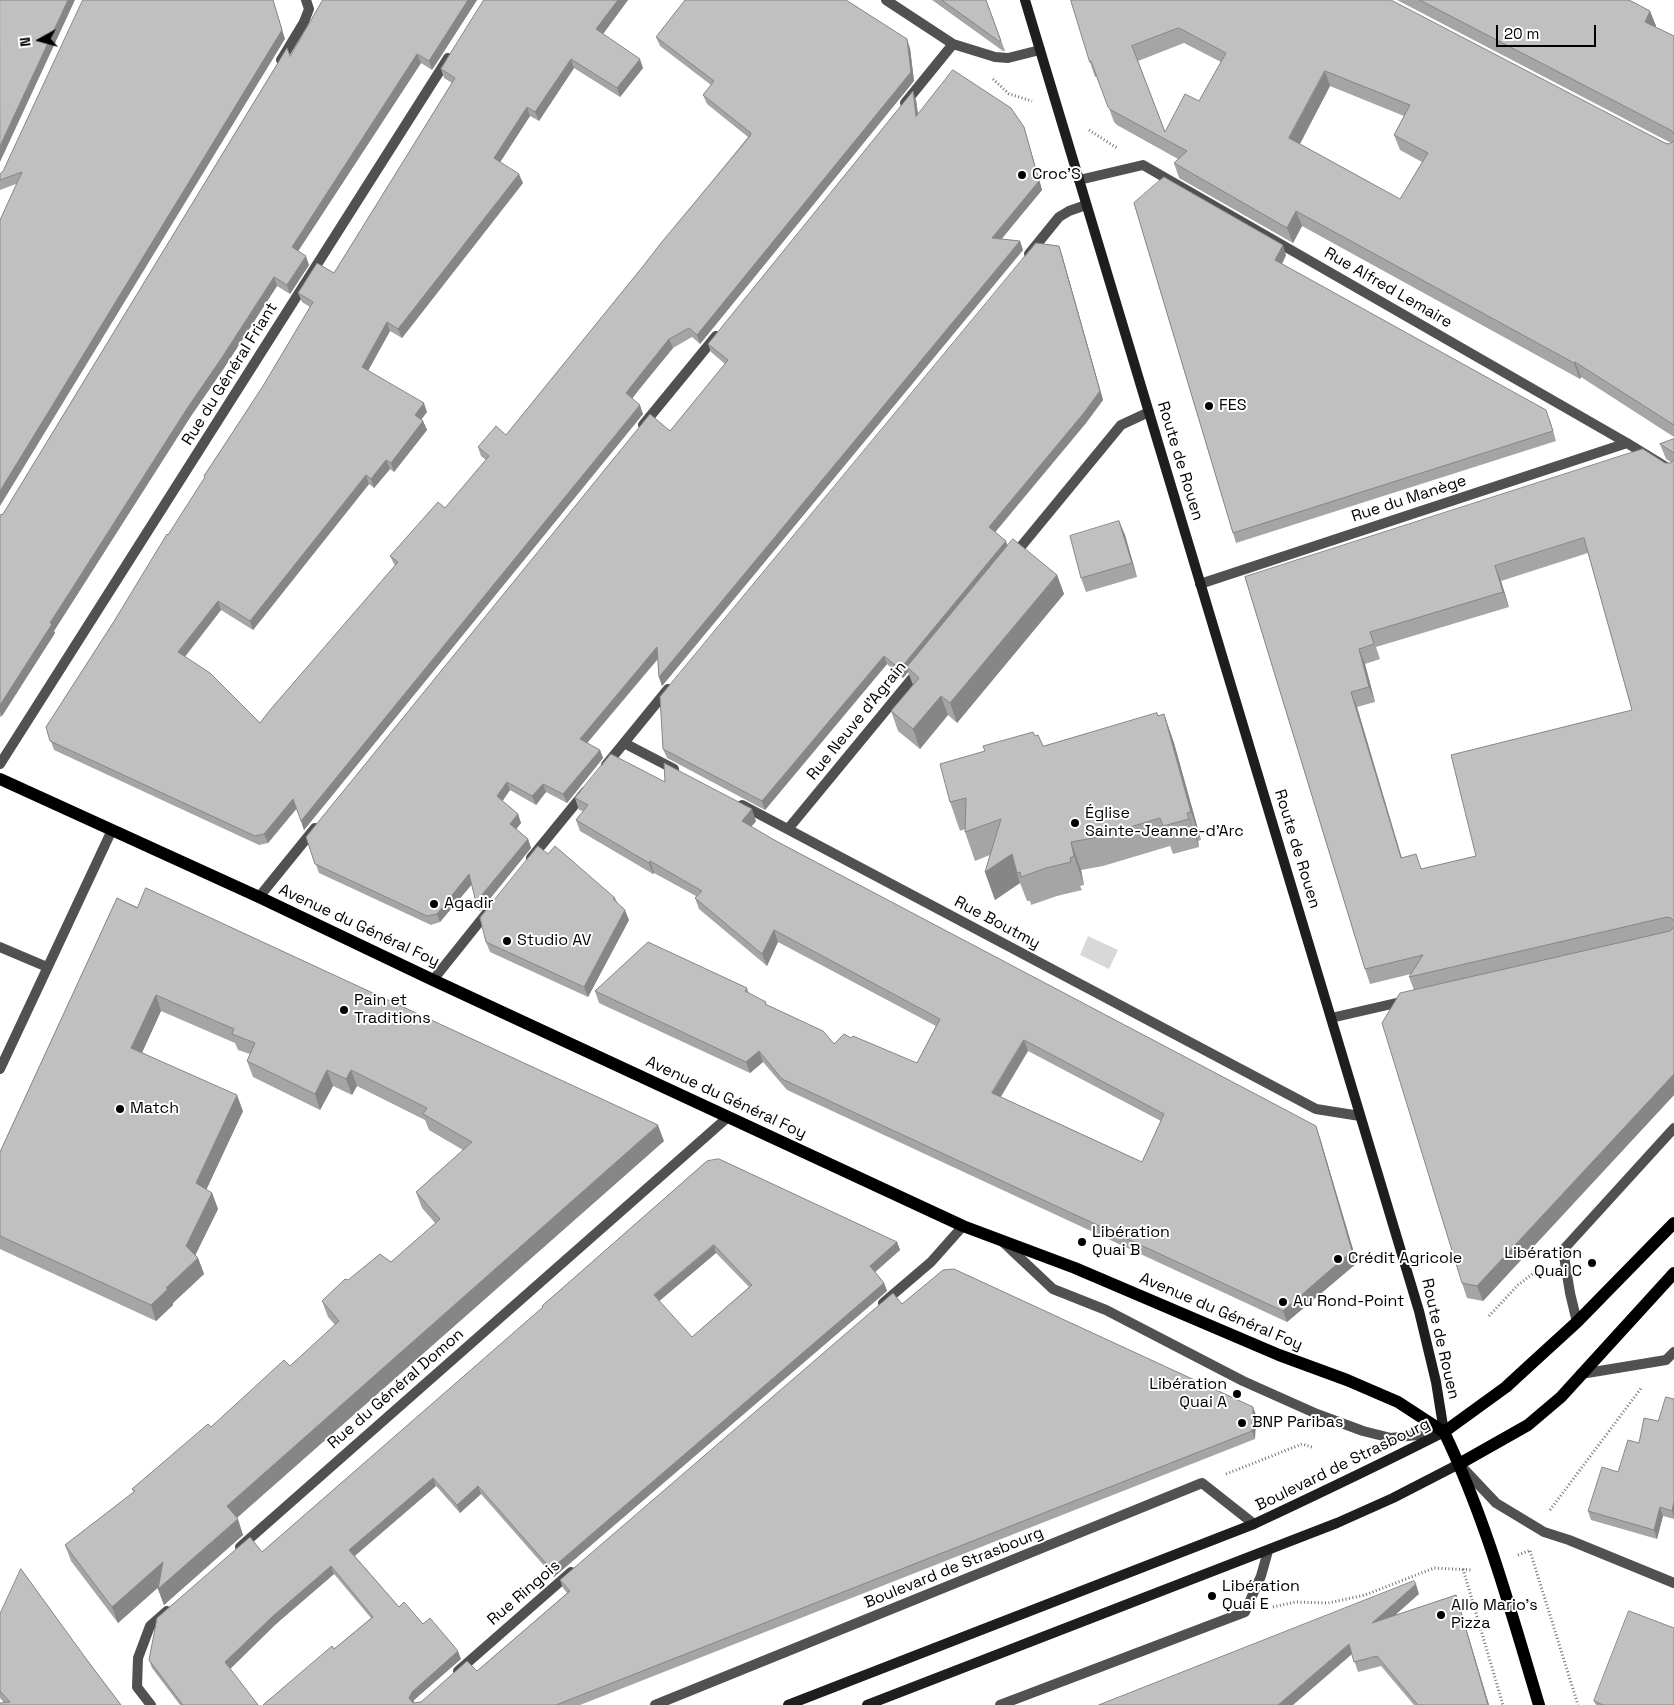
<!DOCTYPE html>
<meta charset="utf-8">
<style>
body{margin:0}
#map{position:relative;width:1674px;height:1705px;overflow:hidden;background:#fff;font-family:"Space Grotesk",sans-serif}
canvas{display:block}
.north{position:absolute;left:15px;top:15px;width:50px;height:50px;-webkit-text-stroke:4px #fff;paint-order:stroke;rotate:263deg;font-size:14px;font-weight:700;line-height:20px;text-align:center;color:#000}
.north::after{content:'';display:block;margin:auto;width:18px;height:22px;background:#000;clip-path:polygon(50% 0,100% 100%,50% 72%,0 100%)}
.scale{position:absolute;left:1496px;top:25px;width:100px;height:22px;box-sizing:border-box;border:2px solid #000;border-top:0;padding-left:6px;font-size:15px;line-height:18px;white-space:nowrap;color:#000;-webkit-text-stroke:4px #fff;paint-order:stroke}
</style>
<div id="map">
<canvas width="1674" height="1705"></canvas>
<div class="north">N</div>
<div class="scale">20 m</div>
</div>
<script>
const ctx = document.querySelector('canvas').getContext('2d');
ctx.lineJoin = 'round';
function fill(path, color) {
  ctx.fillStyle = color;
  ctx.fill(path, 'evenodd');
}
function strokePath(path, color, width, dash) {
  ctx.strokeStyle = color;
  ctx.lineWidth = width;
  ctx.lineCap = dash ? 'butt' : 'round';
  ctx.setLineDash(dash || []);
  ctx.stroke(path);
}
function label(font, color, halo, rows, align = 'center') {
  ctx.font = font + ' "Space Grotesk",sans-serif';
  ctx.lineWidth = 4;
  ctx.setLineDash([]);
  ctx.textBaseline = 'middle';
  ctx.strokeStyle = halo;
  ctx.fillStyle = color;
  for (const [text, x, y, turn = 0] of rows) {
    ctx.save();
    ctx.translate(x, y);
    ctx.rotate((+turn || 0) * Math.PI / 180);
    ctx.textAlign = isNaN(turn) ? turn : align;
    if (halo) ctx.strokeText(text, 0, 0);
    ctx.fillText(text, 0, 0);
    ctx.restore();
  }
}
fill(new Path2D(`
 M1088,936L1118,950L1109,969L1080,955Z`), '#d8d8d8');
strokePath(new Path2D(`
 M993,79L1009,94L1032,101
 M1089,130L1117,148
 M1489,1316L1518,1285L1543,1266
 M1226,1474L1302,1444L1312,1447
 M1550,1510L1642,1387
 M1530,1551L1578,1705
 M1518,1555L1531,1550
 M1463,1569L1503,1705
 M1273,1607L1296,1602L1328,1603L1365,1595L1434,1568L1472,1570`), '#737373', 3, [1, 2.5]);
strokePath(new Path2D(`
 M1003,1242L1053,1289L1106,1310L1243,1381L1317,1414L1363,1431L1391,1438L1442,1432`), '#515151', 10);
strokePath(new Path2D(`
 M886,0L953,44L995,57L1008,58L1040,50
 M281,60L304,22L309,9L306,0
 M905,103L953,44
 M1079,180L1143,165L1627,443L1674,472
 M1029,254L1059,217L1069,211L1086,205
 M643,425L716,336
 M1014,555L1121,425L1149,412
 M1200,584L1627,443
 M624,743L674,769
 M0,764L448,58
 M606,765L668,689
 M742,805L1316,1109L1360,1116
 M788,829L919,670
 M531,858L585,792
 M259,897L315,828
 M0,947L47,967
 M433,980L489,910
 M1331,1018L1405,1001
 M0,1069L112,830
 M883,1303L931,1262L963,1226
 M1577,1322L1570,1293L1563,1250L1674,1128
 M1581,1374L1666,1360L1674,1352
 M1462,1467L1496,1503L1544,1532L1569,1540L1674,1583
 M240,1547L728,1117
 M458,1671L571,1572
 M151,1705L137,1687L138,1658L150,1626L167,1611
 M655,1705L1202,1483L1254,1524
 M1000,1705L1245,1612L1261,1576L1268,1551`), '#515151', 10);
strokePath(new Path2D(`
 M788,1705L1254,1524C1318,1494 1381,1464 1444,1432L1436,1382L1419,1311L1025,0
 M867,1705L1337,1523L1393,1498L1459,1464`), '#1e1e1e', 10);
strokePath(new Path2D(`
 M0,779L259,897L433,980L963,1226L1075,1268L1279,1355L1347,1380L1398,1402L1444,1432
 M1444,1432L1506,1387L1531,1364L1577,1322L1674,1223
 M1444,1432C1486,1519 1511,1612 1539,1705
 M1459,1464L1528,1425L1561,1397L1674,1273`), '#000', 12);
fill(new Path2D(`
 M323,0H477L432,70L421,63L298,251L309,265L290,294L277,286L224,368L191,416L54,631L55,633L2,716L0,717V515L3,514L287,48L290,56Z
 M484,0H628L603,34L643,68L620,97L574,68L539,121L530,116L500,162L523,183L402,338L390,331L368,371L427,412L421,419L423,421L427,430L394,472L390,469L374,488L369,484L253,630L221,610L185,657L260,723L395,566L390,556L445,508L486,460L481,456L478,447L506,435L748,137L707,104L703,95L711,85L660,46L656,37L910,48L914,81L700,344L692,337L673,348L643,384L632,399L643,414L304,830L297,808L268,843L259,845L54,750L46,727L113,623L205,478L204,476L263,386L310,307L302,302L298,293L334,273L452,83L444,78L441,69Z
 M932,0H986L1005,51H1003Z
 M1071,0L1669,144L1671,143L1397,0H1629L1650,11L1656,26L1655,27L1674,36V437L1581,377L1580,379L1302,226L1293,243L1179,178L1174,163L1178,159L1117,125L1114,122L1097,76L1095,77L1090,62ZM1184,43L1221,62L1199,101L1165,132L1138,61ZM1330,86L1404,116L1394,135L1400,150L1422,162L1400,199L1300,144Z
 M285,39L16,184L0,190V174Z
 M916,100L918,113L1024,127L1042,190L1001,239L1020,241L1023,250L662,686L659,677L658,659L587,743L600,750L603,758L567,803L546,792L536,805L510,790L502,801L518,814L521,823L516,829L528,839L531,848L480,911L476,902L472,884L440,922L431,925L319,873L306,837L670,431L725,364L711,352L708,344Z
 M1134,203L1286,255L1282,264L1550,420L1556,441L1236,543Z
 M1062,255L1103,400L1086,423L995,532L1007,545L1057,575L1064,594L957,723L948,715L920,749L898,731L891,711L913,685L908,672L903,678L887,664L765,810L667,758L663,749Z
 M1674,439V1095L1483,1301L1467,1298L1462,1283L1414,990L1409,977L1411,974L1370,984L1365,969L1245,577L1665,463H1672L1666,459L1660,444ZM1588,553L1632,710L1476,856L1422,869L1402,858L1357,707L1375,702L1365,664L1380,659L1376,647L1509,607L1501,581Z
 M1119,521L1125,535L1137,577L1086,592L1081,578Z
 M1164,714L1174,743L1201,840L1198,841L1199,847L1173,854L1170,846L1103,866L1081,870L1084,885L1080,886L1082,890L1057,896L1031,905L1030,901H1027L1020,883L995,900L985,872L990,855L975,861L965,832V829L960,831L950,802L1035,736L1043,746Z
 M665,782L756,821L751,827L1320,1138L1357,1263L1287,1322L787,1090L763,1062L750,1073L599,1003L595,991L747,988L749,993L767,1005L834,1044L851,1038L917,1063L936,1026L778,942L767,966L699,909L695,898L696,896L654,873L653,874L580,831L576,820L583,811L579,810L575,798ZM1028,1051L1161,1121L1142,1162L1001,1097Z
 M548,854L615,898L617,902L629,920L588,997L490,952L486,942Z
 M117,898L664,1141L237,1518L243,1535L164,1605L158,1589V1587L118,1623L71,1561L65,1545L134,1492L132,1489L290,1366L335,1325L328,1317L322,1301L348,1280L391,1262L436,1224L422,1208L416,1192L463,1150L429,1130L425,1120L357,1086L352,1095L333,1086L320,1110L253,1077L247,1061L250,1054L238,1050L235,1043L161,1011L142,1052L243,1111L206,1190L212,1193L218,1209L195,1255L198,1258L204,1274L173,1303V1305L156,1321L0,1249V1152Z
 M707,1161L897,1242L900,1250L875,1272L884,1283L887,1291L554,1577L481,1494L460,1513L436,1486L355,1556L399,1607L423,1624L461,1659L414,1700L413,1703L421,1702L477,1671L567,1593L563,1588L560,1580L902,1304L1256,1415L1255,1439L580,1705H263L334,1649L371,1618L334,1574L276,1624L230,1669L258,1705H180L152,1668L149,1660L262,1552L543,1308L542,1306ZM716,1253L749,1287L692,1337L659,1301Z
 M1674,1399V1519L1663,1516L1657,1539L1591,1520L1588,1511L1618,1472L1639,1443L1658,1421Z
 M1419,1594L1395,1615L1459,1605L1489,1705H1414L1381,1666L1358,1672L1352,1654L1293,1705Z
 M0,1614L87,1660L121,1705L4,1703L0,1698Z
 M1594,1701L1674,1705H1596Z`), '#a5a5a5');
fill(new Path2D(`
 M68,0H75L0,162V146Z
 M273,0L285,39L0,506V491Z
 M468,0H477L432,70L429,61Z
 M618,0H628L600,38L596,29Z
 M1650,11L1656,26L1650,37L1645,22Z
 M907,39L910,48L914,81L700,344L697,335Z
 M417,54L421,63L295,256L292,247Z
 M571,59L574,68L539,121L535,112Z
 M640,59L643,68L620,97L617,88Z
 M1325,71L1330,86L1295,153L1289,138Z
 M913,91L916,100L919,124L916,116Z
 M527,107L530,116L497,167L494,158Z
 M1024,127L1042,190L995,247L992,238Z
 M519,174L523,183L402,338L398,329Z
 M1296,211L1302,226L1293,243L1287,228Z
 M1020,241L1023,250L662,686L659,677Z
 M1283,245L1286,255L1279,270L1275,260Z
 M1059,246L1062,255L1103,400L1086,423L992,536L989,527Z
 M306,256L309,265L290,294L287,285Z
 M274,277L277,286L224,368L191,416L54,631L55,633L2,716L0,712V705L50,623L188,407Z
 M387,322L390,331L365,376L362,367Z
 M669,339L673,348L629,402L626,393Z
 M1575,362L1581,377L1580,379L1574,363Z
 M424,403L427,412L418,424L415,415Z
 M640,405L643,414L304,830L301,821Z
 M423,421L427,430L394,472L391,463Z
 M386,460L390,469L374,488L371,479Z
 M366,475L369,484L253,630L250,621Z
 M1119,521L1125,535L1137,577L1132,563Z
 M1006,541L1009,550L907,667L908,672L903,678L900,669Z
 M1495,566L1501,581L1509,607L1503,592Z
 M1057,575L1064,594L957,723L950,703Z
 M218,601L221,610L181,661L178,652Z
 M657,647L660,656L583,748L580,739Z
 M1359,649L1365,664L1375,702L1369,687Z
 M884,656L887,664L765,810L762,801Z
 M1351,692L1357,707L1406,873L1401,858Z
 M941,696L948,715L920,749L913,729Z
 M1164,714L1174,743L1201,840L1191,812Z
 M600,750L603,758L567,803L563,794Z
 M507,782L510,790L500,805L497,796Z
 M543,784L546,792L536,805L532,796Z
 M293,799L297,808L268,843L264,834Z
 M752,809L756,821L746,833L742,821Z
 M1187,813L1198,841L1199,847L1189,819Z
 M518,814L521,823L513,833L510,824Z
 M528,839L531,848L480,911L476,902Z
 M1071,842L1081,870L1084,885L1074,856Z
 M1012,854L1017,873L1020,883L995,900L985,872Z
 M650,861L654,873L653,874L649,863Z
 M469,874L473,883L440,922L437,914Z
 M625,910L629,920L588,997L584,987Z
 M774,930L778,942L767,966L762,954Z
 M156,995L161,1011L137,1064L131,1048Z
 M1024,1040L1028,1051L996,1104L992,1093Z
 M759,1051L763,1062L750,1073L746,1062Z
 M327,1070L333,1086L320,1110L315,1094Z
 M351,1070L357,1086L352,1095L346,1079Z
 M1674,1074V1095L1483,1301L1477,1286Z
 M237,1095L243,1111L202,1199L196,1183Z
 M658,1125L664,1141L232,1522L227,1506Z
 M1316,1126L1320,1138L1357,1263L1287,1322L1283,1311Z
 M212,1193L218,1209L192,1262L186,1246Z
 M897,1242L900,1250L873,1274L870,1266Z
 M714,1245L716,1253L657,1303L654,1295Z
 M198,1258L204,1274L173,1303V1305L156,1321L151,1305L166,1288Z
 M884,1283L887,1291L554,1577L551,1569Z
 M1253,1407L1256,1415L1255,1439L1252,1431Z
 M433,1478L436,1486L352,1558L349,1550Z
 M478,1486L481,1494L460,1513L457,1505Z
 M1674,1501V1518L1672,1511Z
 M1660,1507L1663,1516L1657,1539L1654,1530Z
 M238,1519L243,1535L164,1605L158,1589Z
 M163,1562L169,1578L118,1623L112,1607Z
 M331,1566L334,1574L276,1624L228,1671L225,1662L273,1616Z
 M1416,1584L1419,1594L1375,1633L1372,1623Z
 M1456,1595L1489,1705H1488Z
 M1349,1644L1353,1653L1293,1705H1278Z
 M458,1651L461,1659L414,1700L413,1705L409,1698L412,1692Z`), '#868686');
const building = new Path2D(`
 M0,0H68L0,146Z
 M83,0H273L282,30L0,491V220L22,172L0,180V174L3,171Z
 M323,0H468L429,61L417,54L292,247L306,256L287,285L274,277L221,359L188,407L50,623L52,624L0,705V515L3,514L287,48L290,56Z
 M484,0H618L596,29L640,59L617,88L571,59L535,112L527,107L494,158L519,174L398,329L387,322L362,367L424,403L415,415L423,421L391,463L386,460L371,479L366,475L250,621L218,601L178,652L210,673L260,723L270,710L398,562L390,556L438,502L445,508L489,456L478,447L496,426L506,435L644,265L661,243L750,136L751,133L703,95L714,81L656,37L685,0H846L907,39L911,72L697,335L689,328L669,339L640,375L626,393L640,405L301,821L293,799L264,834L255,836L50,741L46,727L113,623L167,534L168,535L205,477L204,476L263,386L313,302L298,293L317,263L334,273L455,78L441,69Z
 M942,0H986L1001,41H999Z
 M1071,0H1391L1665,143L1669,144L1674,141V425L1575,362L1574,363L1296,211L1287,228L1174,163L1187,151L1111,110L1108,107L1091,61L1090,62ZM1179,28L1226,53L1199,101L1185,94L1165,132L1132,46ZM1325,71L1410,105L1394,135L1428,153L1400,199L1289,138Z
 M1420,0H1629L1650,11L1645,22L1674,36V134L1672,131Z
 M953,70L1011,108L1024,127L1039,181L992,238L1020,241L659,677L657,647L580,739L600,750L563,794L543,784L532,796L507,782L497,796L518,814L510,824L528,839L476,902L469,874L437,914L427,916L315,864L306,837L650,414L670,431L728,360L708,344L913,91L916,116Z
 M1164,177L1283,245L1275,260L1546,410L1553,431L1233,533L1134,203Z
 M1036,243L1059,246L1100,391L1083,414L989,527L1006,541L900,669L884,656L762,801L663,749L660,697Z
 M1674,439V453L1660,444Z
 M1643,449L1665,463H1671L1674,459V921L1671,918L1667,917L1409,977L1423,955L1365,969L1245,577ZM1584,538L1632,710L1451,755L1476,856L1421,869L1416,854L1401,858L1351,692L1369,687L1359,649L1374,644L1370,632L1503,592L1495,566Z
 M1119,521L1132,563L1081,578L1070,536Z
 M1013,539L1057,575L950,703L941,696L913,729L891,711L919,678L907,667Z
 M1157,713L1158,716L1164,714L1191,812L1187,813L1189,819L1163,826L1160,818L1093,838L1071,842L1074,856L1070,858L1071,862L1046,868L1021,877L1020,872L1017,873L1012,854L985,872L1001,819L965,832L966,798L950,802L940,764L985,751L983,746L1033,732L1035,736L1038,735L1043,746Z
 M611,754L665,782L664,763L752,809L742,821L776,841L1316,1126L1352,1251L1283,1311L782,1079L759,1051L746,1062L595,991L648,942L747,988L745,991L766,1002L765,1004L823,1031L834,1044L844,1034L851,1038L853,1036L917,1063L940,1019L774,930L762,954L695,898L702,891L650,861L649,863L576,820L588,805L575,798ZM1024,1040L1164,1114L1142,1162L992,1093Z
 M538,846L548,854L555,846L615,898L613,899L625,910L584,987L486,942L480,918Z
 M146,888L658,1125L227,1506L238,1519L158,1589L163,1562L112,1607L65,1545L135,1491L132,1489L208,1424L211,1427L284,1360L290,1366L339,1321L322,1301L345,1279L348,1280L380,1254L391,1262L440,1219L416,1192L472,1142L423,1114L427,1108L351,1070L346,1079L327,1070L315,1094L247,1061L255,1043L232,1034L234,1029L156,995L131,1048L237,1095L196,1183L212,1193L186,1246L198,1258L166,1288L168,1289L151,1305L0,1236V1152L117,898L137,908Z
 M1674,927V1074L1477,1286L1462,1283L1382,1023L1400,993L1670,931Z
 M719,1159L897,1242L870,1266L884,1283L551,1569L478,1486L457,1505L433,1478L349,1550L399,1607L404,1602L423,1624L430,1618L458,1651L412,1692L409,1698L413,1703L421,1702L467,1661L477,1671L570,1591L560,1580L893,1293L902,1304L943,1270L954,1269L1253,1407L1252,1431L556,1705H263L332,1646L334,1649L373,1617L331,1566L273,1616L225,1662L258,1705H183L149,1660L157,1618L250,1537L262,1552L543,1307L542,1306L707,1161ZM714,1245L752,1285L692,1337L654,1295Z
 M1666,1397L1674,1399V1501L1672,1511L1660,1507L1654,1530L1588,1511L1602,1467L1618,1472L1628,1440L1639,1443L1644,1418L1658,1421Z
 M21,1569L87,1660L121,1705H0V1703L10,1702L0,1691V1614Z
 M1414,1581L1416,1584L1372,1623L1456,1595L1488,1705H1418L1377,1656L1354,1662L1349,1644L1278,1705H1099Z
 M1629,1611L1674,1628V1705H1603L1594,1701Z`);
fill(building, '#c0c0c0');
strokePath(building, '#868686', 1);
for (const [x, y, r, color] of [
 [1022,175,5,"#000"],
 [1209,406,5,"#000"],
 [1075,823,5,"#000"],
 [434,904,5,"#000"],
 [507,941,5,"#000"],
 [344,1010,5,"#000"],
 [120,1109,5,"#000"],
 [1082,1242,5,"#000"],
 [1338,1259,5,"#000"],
 [1592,1263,5,"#000"],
 [1283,1302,5,"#000"],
 [1237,1394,5,"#000"],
 [1242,1423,5,"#000"],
 [1212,1596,5,"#000"],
 [1441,1615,5,"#000"]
]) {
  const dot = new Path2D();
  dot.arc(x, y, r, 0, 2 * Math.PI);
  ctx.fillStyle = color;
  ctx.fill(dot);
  strokePath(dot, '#fff', 2);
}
label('16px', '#000', '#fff', [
 ["Croc'S",1032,175],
 ["FES",1219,406],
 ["Église",1085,814],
 ["Sainte-Jeanne-d'Arc",1085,832],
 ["Agadir",444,904],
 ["Studio AV",517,941],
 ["Pain et",354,1001],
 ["Traditions",354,1019],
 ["Match",130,1109],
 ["Libération",1092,1233],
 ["Quai B",1092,1251],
 ["Libération",1582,1254,"right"],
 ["Quai C",1582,1272,"right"],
 ["Crédit Agricole",1348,1259],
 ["Au Rond-Point",1293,1302],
 ["Libération",1227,1385,"right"],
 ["Quai A",1227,1403,"right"],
 ["BNP Paribas",1252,1423],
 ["Libération",1222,1587],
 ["Quai E",1222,1605],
 ["Allo Mario's",1451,1606],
 ["Pizza",1451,1624]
], 'left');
label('16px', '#000', '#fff', [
 ["Rue Alfred Lemaire",1388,288,30],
 ["Rue du Général Friant",230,374,-58],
 ["Route de Rouen",1180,461,73],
 ["Rue du Manège",1409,499,-18],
 ["Rue Neuve d'Agrain",857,721,-51],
 ["Route de Rouen",1297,849,73],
 ["Rue Boutmy",997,923,28],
 ["Avenue du Général Foy",359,926,25],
 ["Avenue du Général Foy",726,1098,25],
 ["Avenue du Général Foy",1221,1312,23],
 ["Route de Rouen",1440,1339,77],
 ["Rue du Général Domon",396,1389,-41],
 ["Boulevard de Strasbourg",1343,1465,-26],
 ["Boulevard de Strasbourg",954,1568,-22],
 ["Rue Ringois",524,1593,-41]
]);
</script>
